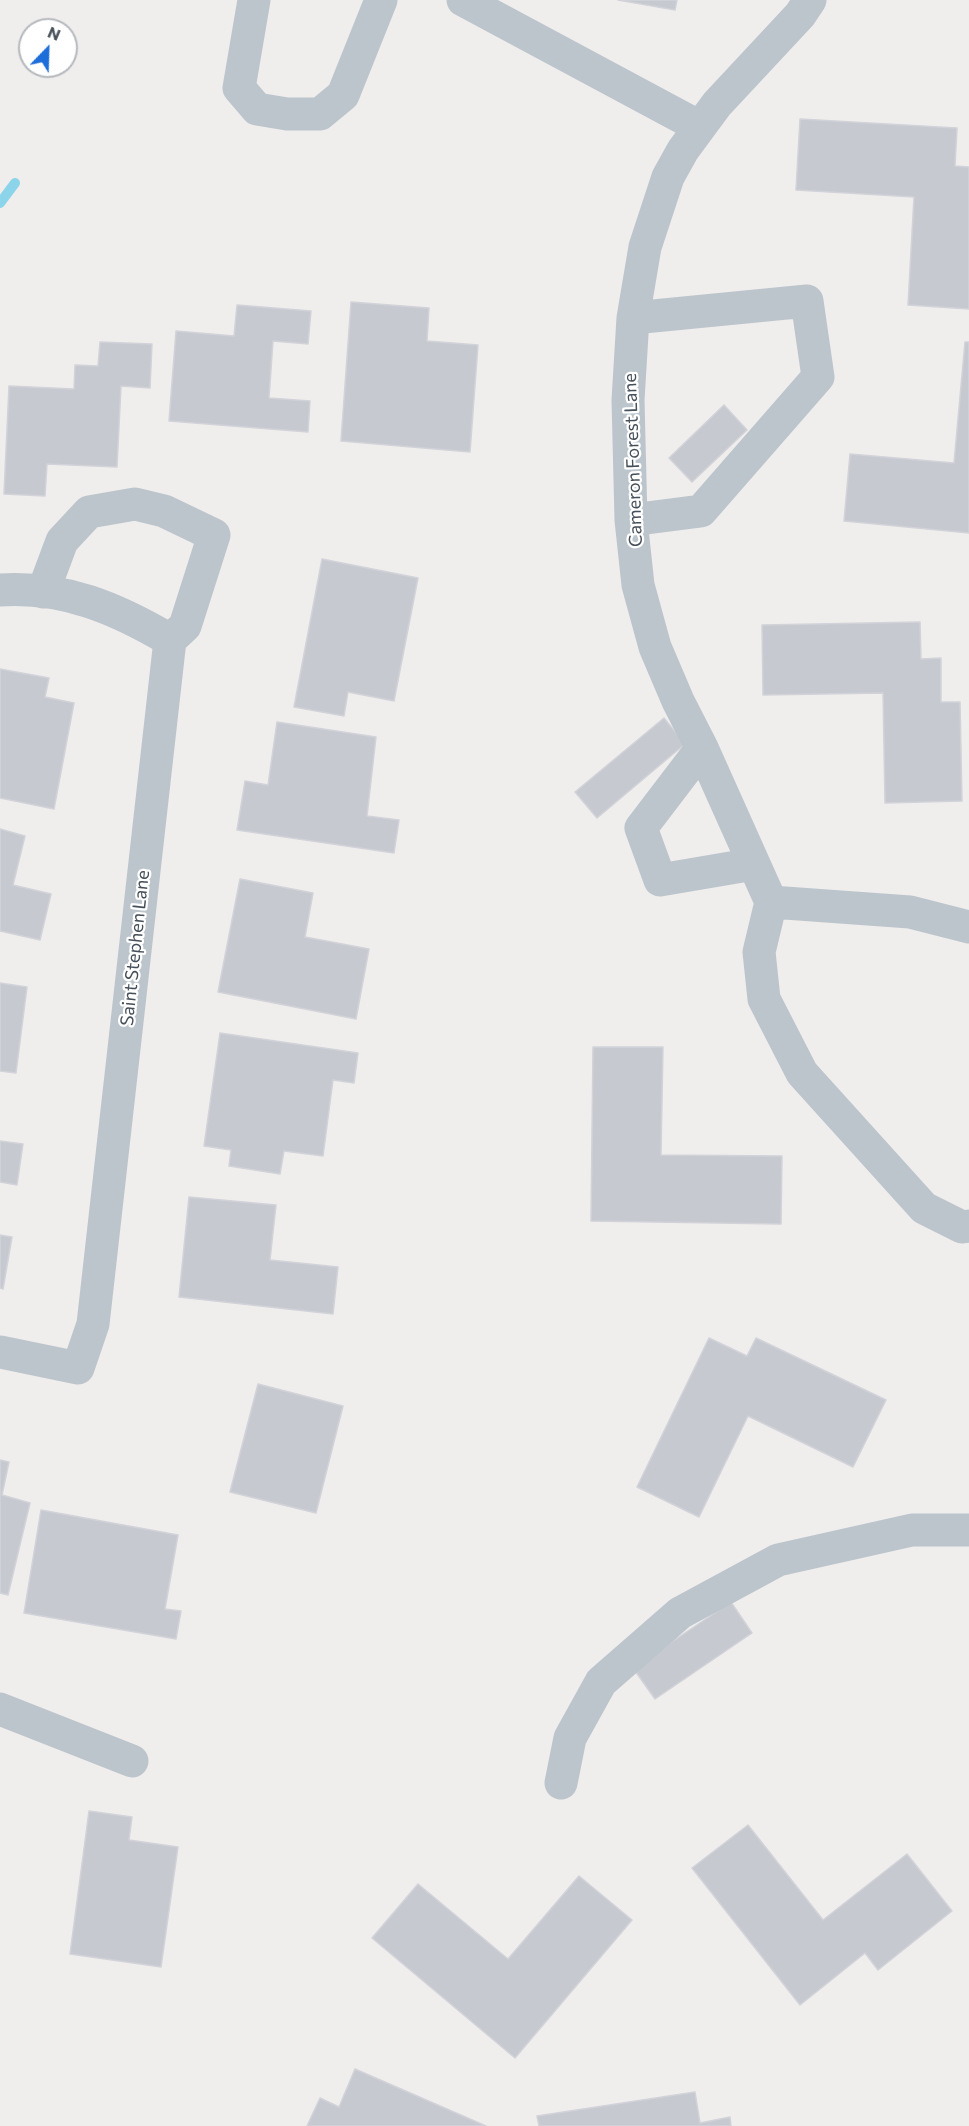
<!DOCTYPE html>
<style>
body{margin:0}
#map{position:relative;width:969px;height:2126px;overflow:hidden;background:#f0eded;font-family:Commissioner,sans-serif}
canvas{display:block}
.north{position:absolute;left:18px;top:18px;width:60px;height:60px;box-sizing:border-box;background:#fff;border:2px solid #b5b9bd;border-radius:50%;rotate:23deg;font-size:16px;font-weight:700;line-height:24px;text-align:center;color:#46505a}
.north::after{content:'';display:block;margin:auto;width:21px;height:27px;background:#1e6ed9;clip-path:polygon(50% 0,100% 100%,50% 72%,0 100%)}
</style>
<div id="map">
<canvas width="969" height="2126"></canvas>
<div class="north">N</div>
</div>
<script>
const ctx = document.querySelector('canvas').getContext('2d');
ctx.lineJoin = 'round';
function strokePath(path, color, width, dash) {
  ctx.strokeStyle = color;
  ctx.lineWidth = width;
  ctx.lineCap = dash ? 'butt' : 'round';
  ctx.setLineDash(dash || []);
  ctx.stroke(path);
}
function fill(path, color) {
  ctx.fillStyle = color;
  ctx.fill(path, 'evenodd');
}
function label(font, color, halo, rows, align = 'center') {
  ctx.font = font + ' Commissioner,sans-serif';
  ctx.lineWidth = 4.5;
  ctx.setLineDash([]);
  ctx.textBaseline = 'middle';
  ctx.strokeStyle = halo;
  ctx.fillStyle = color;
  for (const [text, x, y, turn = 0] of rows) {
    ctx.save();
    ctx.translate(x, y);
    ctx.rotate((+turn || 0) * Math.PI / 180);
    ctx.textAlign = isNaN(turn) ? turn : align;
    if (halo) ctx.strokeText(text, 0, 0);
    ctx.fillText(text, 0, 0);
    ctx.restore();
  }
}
strokePath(new Path2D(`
 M0,203L15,183`), '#8bd4e9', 10);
const building = new Path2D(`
 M618,0H677L675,10Z
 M800,119L957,128L955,166L969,167V309L908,305L914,197L796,190Z
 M351,302L429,308L427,341L478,345L470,452L341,441Z
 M237,305L311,311L308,344L273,341L269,398L310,401L308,432L169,421L176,331L234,336Z
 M100,342L152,344L150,388L121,386L117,467L47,464L45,496L4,494L9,386L74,389L75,365L98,366Z
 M965,342H969V533L844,521L850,454L954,463Z
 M724,405L747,430L692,482L669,458Z
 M322,559L418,578L394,701L348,692L344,716L294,707Z
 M920,622L921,659L941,658V702H960L962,801L885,803L883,693L763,695L762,625Z
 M0,669L49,678L45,697L74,703L54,809L0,798Z
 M664,718L685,744L597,818L575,792Z
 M277,722L376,737L367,816L399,820L394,853L237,830L245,781L268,785Z
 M0,829L25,836L13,885L51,894L40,940L0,931Z
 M240,879L313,893L305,937L369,949L356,1019L218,992Z
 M0,983L27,987L16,1073L0,1071Z
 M220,1033L358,1053L354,1083L333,1080L323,1156L284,1151L280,1174L229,1166L231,1150L204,1146Z
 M593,1047H663L661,1155L782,1156L781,1224L591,1221Z
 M0,1141L23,1144L17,1185L0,1182Z
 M189,1197L276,1205L270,1260L338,1267L333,1314L179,1297Z
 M0,1235L12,1237L3,1289L0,1288Z
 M709,1338L747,1356L756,1338L886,1400L853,1467L748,1416L699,1517L637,1487Z
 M258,1384L343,1406L316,1513L230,1492Z
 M0,1460L9,1462L2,1495L30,1503L8,1595L0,1593Z
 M41,1510L178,1535L165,1609L181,1611L176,1639L24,1613Z
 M731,1602L752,1633L655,1699L633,1668Z
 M89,1811L132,1817L129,1840L178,1847L161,1967L70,1954Z
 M748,1825L823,1920L907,1854L952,1911L878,1970L865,1953L800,2005L692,1868Z
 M579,1876L632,1920L515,2058L372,1938L418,1884L508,1959Z
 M355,2069L486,2126H307L320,2098L339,2107Z
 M695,2092L700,2123L730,2117L731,2126H539L537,2116Z`);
fill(building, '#c7c9d0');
strokePath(building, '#d1d3d9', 1.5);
strokePath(new Path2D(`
 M254,0L239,88L257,109L287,114H320L343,95L381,0
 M463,0L698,126
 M631,520L701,511L818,377L807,301L633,318
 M0,590C64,586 116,608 170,640
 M702,748L678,701L655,647L638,585L631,520L628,400L633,318L645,247L668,177L683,150L717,104L800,15L810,0
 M754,864L660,880L641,828L702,748L771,902L759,952L764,999L802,1073L924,1208L962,1227L969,1226
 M771,902L910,912L969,927
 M0,1352L78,1368L93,1324L170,640L185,626L214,535L164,511L135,504L89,512L62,541L43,592
 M0,1709L132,1761
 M561,1783L570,1738L601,1682L680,1613L778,1560L912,1530H969`), '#bcc5cc', 33);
label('18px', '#46505a', '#fff', [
 ["Cameron Forest Lane",633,460,-92],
 ["Saint Stephen Lane",135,948,-84]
]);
</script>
